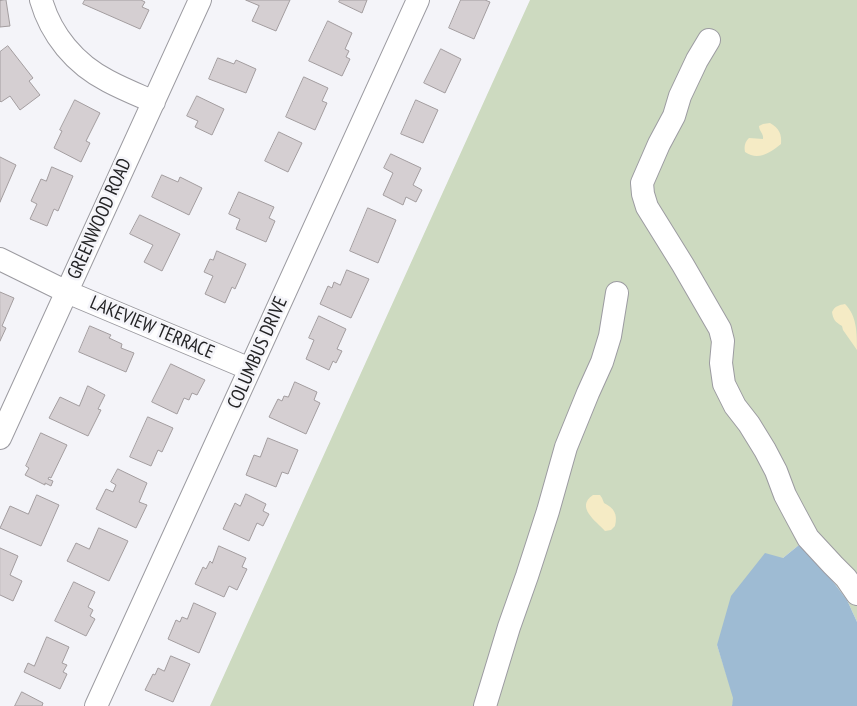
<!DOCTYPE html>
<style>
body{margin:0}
canvas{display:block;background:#f4f4f9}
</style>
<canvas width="857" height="706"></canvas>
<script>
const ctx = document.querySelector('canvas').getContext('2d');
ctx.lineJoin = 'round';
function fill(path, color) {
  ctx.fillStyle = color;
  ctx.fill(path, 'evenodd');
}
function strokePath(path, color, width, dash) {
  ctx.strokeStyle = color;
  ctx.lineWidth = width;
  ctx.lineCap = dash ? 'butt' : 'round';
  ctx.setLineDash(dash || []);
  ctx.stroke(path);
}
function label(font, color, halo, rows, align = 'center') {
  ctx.font = font + ' "PT Sans Narrow",sans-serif';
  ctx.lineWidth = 5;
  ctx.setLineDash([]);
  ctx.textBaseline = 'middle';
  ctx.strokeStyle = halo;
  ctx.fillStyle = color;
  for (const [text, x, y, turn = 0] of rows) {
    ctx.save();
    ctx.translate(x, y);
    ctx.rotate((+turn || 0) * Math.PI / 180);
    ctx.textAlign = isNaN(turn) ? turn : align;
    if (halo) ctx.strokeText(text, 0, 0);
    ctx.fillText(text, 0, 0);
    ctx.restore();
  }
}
fill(new Path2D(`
 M530,0H857V622L847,600L825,571L799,545L783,558L717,645L734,698L732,706H210Z`), '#cddac0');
fill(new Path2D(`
 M770,123C779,128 782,134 781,144C770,153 758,161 745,152C744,146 745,142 749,138L763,139C764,134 759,131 759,126L763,124Z
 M845,304C857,316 857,333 857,350L843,330L842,326C835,322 833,319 832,312C835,306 839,305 845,304Z
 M593,495H600L602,498L604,503C614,508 618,514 615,526L611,530L605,531C596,521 575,507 593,495Z`), '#f5ebc5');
fill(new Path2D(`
 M799,545L825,571L847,600L857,622V706H732L733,698L717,645L731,596L765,553L783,558Z`), '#9ebbd3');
const building = new Path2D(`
 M6,0L10,26L0,27V1Z
 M85,0H141L145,2L142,7L149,10L140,29L83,4Z
 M246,0H290L276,31L252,21L259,6Z
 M340,0H367L362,13L339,2Z
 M461,0H485L490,2L474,39L449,28Z
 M328,21L352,33L345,49L349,51L346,57L350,59L342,76L309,61Z
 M8,46L33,78L29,81L40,95L20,110L10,96L1,102L0,101V52Z
 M441,49L461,59L445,93L424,83Z
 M218,58L234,64L236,60L256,69L246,93L209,79Z
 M304,77L328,88L322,101L327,103L315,130L286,117Z
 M197,96L224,109L212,135L195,127L198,121L187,116Z
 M75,100L100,113L86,141L90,143L81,162L54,148L62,131L60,130Z
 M416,100L438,110L423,143L401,134Z
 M279,132L302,143L288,172L265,161Z
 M391,154L421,168L413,185L422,190L416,202L406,197L403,205L383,195L393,173L384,168Z
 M0,157L16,165L0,202Z
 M52,167L73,176L58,211L54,209L47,226L30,219L37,204L31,201L41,179L46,181Z
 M162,175L178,182L180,177L202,188L189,215L152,197Z
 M239,192L274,207L269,218L275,221L266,242L236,229L240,219L229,214Z
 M368,208L396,220L378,263L350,251Z
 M140,215L180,234L162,271L144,262L153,245L130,234Z
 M217,251L246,264L235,289L232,287L225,303L205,294L213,276L204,272L210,259L213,260Z
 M347,270L369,279L351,318L320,304L328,286L332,288L334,282L340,285Z
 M0,292L14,298L2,326L6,328L0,341Z
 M319,316L346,329L337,349L342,351L336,363L333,361L329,370L306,359L314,340L309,338Z
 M90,326L111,335L109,338L122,344L121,348L134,353L126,372L79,352Z
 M171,364L205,380L197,395L192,393L189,400L184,398L177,414L152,402Z
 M295,382L317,392L314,400L320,403L306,434L269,417L278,399L282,401L284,396L288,397Z
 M88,386L105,395L98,409L101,410L88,436L49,418L60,397L79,406Z
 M148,417L173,428L162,452L158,450L151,466L130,457Z
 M41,433L67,445L51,478L49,477L48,479L53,481L51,486L45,483V485L25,475L29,468L26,466Z
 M268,438L298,450L288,474L282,472L276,487L246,475L254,455L260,457Z
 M118,469L147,483L139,502L147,505L136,528L96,509L106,489L113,492L116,485L111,482Z
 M246,494L266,504L263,511L269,514L263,526L257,523L249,541L223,529L235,503L240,506Z
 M37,495L59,505L41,546L0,528L10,506L28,514Z
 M99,528L128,541L109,581L67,561L76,543L89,549Z
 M219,546L246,558L242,567L247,569L237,590L229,586L224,597L195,584L203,567L206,569L210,561L212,563Z
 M0,548L18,556L10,575L22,581L13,601L0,595Z
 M74,582L95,592L88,607L93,610L90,616L95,619L86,636L55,621Z
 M194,603L216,613L199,653L168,639L176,620L180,622L182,617L187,619Z
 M47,637L69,647L62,663L67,665L63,672L67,674L60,689L24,672L28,663L34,666Z
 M171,656L190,664L173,702L145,690L153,674L155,675L158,668L164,671Z
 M22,692L43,703L42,706H15Z`);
fill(building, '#d5cfd2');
strokePath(building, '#a39d9f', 1);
const minor = new Path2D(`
 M41,0C51,35 75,64 108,81C123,89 138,95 154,102
 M709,40L697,60L680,96L674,116L659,144L642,183L643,194L647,207L683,265L720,329L723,341L721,363L724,384L735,406L749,424L765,450L776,471L785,495L794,512L808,538L833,565L846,578L857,594
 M0,259L67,292L250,369
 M0,438L200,0
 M96,706L250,369L418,0
 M485,706L509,627L527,576L548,511L566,447L588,393L602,362L610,336L617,293`);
strokePath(minor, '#9c9ba1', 24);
strokePath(minor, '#fff', 22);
label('19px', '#242426', '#f4f4f9', [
 ["GREENWOOD ROAD",100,219,-66],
 ["LAKEVIEW TERRACE",152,328,23],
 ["COLUMBUS DRIVE",258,353,-66]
]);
</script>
